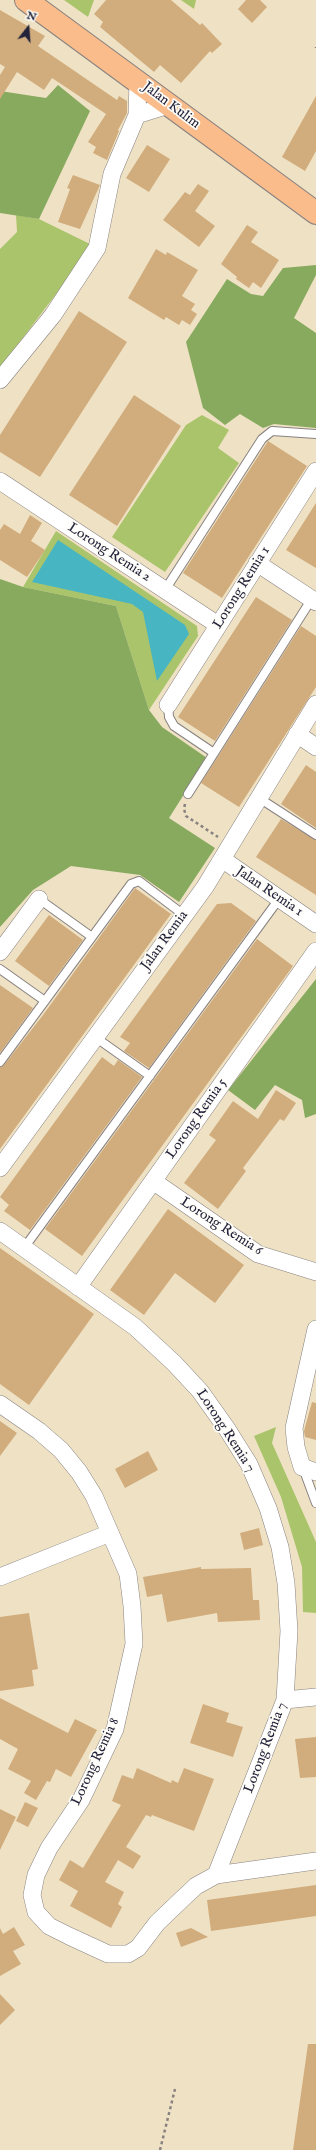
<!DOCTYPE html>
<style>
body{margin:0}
#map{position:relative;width:316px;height:2150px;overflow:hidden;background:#efe2c4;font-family:"IM FELL English",serif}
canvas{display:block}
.north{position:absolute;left:8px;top:8px;width:40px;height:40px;-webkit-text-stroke:3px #fdfcf7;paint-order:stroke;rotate:17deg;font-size:11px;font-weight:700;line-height:16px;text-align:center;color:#22223b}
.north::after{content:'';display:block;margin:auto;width:14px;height:18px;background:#22223b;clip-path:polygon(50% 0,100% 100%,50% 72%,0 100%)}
</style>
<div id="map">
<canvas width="316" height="2150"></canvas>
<div class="north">N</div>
</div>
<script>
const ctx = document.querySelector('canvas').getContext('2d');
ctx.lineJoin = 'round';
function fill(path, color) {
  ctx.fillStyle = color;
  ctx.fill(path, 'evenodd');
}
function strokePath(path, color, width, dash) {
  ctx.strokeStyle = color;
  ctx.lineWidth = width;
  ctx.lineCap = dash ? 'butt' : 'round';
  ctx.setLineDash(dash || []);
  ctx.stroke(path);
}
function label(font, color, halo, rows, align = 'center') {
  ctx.font = font + ' "IM FELL English",serif';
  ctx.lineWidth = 3.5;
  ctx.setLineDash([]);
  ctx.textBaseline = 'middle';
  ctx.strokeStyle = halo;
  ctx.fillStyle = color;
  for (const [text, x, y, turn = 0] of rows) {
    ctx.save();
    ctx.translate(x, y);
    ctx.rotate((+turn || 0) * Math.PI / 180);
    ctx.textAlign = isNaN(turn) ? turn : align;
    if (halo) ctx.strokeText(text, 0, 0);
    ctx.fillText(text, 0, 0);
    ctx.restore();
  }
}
fill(new Path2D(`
 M64,0H94L88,17Z
 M181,0H196L194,9Z
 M16,215L39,219L90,244L78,265L0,368V249L17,232Z
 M202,415L229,430L218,448L239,463L165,572L112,537L186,425Z
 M56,531L197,626L198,636L149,710L116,606L23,587Z
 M276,1427L272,1443L316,1542V1613L303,1612L302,1567L281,1497L254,1436Z`), '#aac46b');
fill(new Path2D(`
 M58,85L90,111L39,219L0,213V91L46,98Z
 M316,265V275L294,318L316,333V428L274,424L263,428L240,414L225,425L203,408L186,342L227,279L251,294L263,296L283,268Z
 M0,579L23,587L116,606L149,710L162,727L207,758L169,818L215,848L179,902L140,875L71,866L33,890L0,927Z
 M316,979V1114L305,1118L302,1100L275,1085L255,1110L228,1090Z`), '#87aa5f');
fill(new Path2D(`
 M58,540L185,625L189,634L157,681L143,612L132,604L32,582Z`), '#48b5c3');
fill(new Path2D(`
 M106,0H171L200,25L202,23L222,44L212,53L210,51L181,83L160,65L154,72L100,27L103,22L94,14Z
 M246,0H260L267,7L252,23L238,9Z
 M0,10L45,36L38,46L117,100L119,96L127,101V113L118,130L119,131L107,160L93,153L96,147L88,142L106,114L52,78L44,90L17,72L0,99V75L5,67L0,64Z
 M316,96V151L305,171L282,157Z
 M147,145L170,159L149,192L126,178Z
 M73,175L100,185L80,229L58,222L70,189L67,188Z
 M198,184L209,191L195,211L215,226L199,247L163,220L185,192L190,195Z
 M247,225L258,232L251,242L279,260L261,288L253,282L249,288L236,279L237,277L221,264Z
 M156,249L166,255L167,252L198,270L182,296L195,304L191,310L197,314L190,325L182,320L179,325L166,317L164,320L128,298Z
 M79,311L127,342L40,477L0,452V435Z
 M134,395L181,426L117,526L69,495Z
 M268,441L307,466L222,598L183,573Z
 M316,503V568L286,550Z
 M30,515L42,523L31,541L45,550L27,577L0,560V530L4,524L20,534Z
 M256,597L292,620L215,741L178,717Z
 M301,626L316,636V687L239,807L201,783Z
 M306,765L316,772V828L281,804Z
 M281,819L316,840V895L256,857Z
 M135,888L171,914L0,1149V1067L4,1065L43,1015Z
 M231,903L256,921L149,1068L124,1051L130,1043L120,1037L217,904Z
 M49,915L83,940L49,986L15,961Z
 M257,939L293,966L82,1256L45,1229Z
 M0,985L33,1008L0,1053Z
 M102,1057L114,1066L118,1060L142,1077L30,1230L4,1211L9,1205L0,1197Z
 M276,1090L296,1103L284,1121L280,1119L243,1168L246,1171L218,1209L184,1183L216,1140L209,1135L233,1101L258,1119Z
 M168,1209L244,1265L215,1303L175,1273L144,1315L110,1290Z
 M0,1248L94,1314L29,1405L0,1384Z
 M312,1402L316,1403V1440L305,1437L304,1431Z
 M0,1421L17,1433L0,1456Z
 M148,1451L158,1470L125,1488L115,1469Z
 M259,1528L263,1545L244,1550L240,1533Z
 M201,1567V1569L251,1568L253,1600H259L260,1620L218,1622L217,1613L167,1622L162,1594L147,1597L143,1577Z
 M29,1613L38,1669L32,1670L34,1686L0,1691V1617Z
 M0,1698L68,1733L75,1719L97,1730L71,1777L56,1769L50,1782L47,1781L36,1800L24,1793L31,1781L8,1769L18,1749L0,1739Z
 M203,1704L229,1713L226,1722L243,1727L233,1757L190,1743Z
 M316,1737V1777L300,1778L295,1739Z
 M137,1768L171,1783L172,1780L178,1783L184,1768L214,1779L194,1831L152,1815L151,1817L146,1815L126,1847L141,1856L133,1869L118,1860L105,1882L124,1892L118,1904L122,1907L111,1928L70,1906L78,1891L59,1880L70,1860L83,1868L121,1805L112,1801L122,1775L133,1779Z
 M25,1802L38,1808L28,1827L16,1821Z
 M0,1809L16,1817L0,1850Z
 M316,1885V1916L211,1931L207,1900Z
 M14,1927L25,1945L13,1951L21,1964L0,1976V1928L3,1934Z
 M191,1928L208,1937L181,1947L176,1933Z
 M0,1994L15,2010L0,2025Z
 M308,2044H316V2150H293Z`), '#d1ac7d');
const service = new Path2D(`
 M165,590L262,439L272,431L316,434
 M168,705L169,717L174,726L214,753
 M188,794L313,597
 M259,798L316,835
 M39,899L92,937
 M0,969L45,1001
 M95,1037L150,1076
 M0,1062L131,884L139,881L184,915
 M24,1248L279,899
 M303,1468L316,1503`);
const minor = new Path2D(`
 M137,115L169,105
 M0,380L53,315L97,248L112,174L137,115L138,82
 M0,481L218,625
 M257,563L316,602
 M168,705L316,471
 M297,734L316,747
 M222,859L316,924
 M0,952L39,899
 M0,1168L205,887L316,704
 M153,1181L258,1254L316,1272
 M0,1231L135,1327L174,1363L200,1391L227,1429L249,1464L268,1508L280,1547L286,1583L289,1631L285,1700L216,1875
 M78,1287L316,951
 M316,1329L294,1428L296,1447L302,1467L316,1472
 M0,1404L39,1431L61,1450L79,1472L94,1496L128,1574L132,1606L134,1644L115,1729L81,1800L49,1848L36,1875L32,1895L36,1912L49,1926L69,1936L108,1954H128L138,1948L157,1923L180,1901L196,1886L216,1875L316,1861
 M0,1577L110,1533
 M285,1700L316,1697`);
const primary = new Path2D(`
 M26,0L316,213`);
strokePath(service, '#888280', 10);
strokePath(minor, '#888280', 18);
strokePath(primary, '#888280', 24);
strokePath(new Path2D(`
 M316,47V48
 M185,804L184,809L186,816L218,837
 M160,2150L175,2089`), '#888280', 2.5, [3, 3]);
strokePath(service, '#fff', 8);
strokePath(minor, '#fff', 17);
strokePath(primary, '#f9bc8a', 22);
label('14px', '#22223b', '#fdfcf7', [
 ["Jalan Kulim",171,106,37],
 ["Lorong Remia 2",109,553,33],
 ["Lorong Remia 1",242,588,-58],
 ["Jalan Remia 1",269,892,34],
 ["Jalan Remia",165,941,-54],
 ["Lorong Remia 5",197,1119,-55],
 ["Lorong Remia 6",221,1227,33],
 ["Lorong Remia 7",225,1431,57],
 ["Lorong Remia 7",266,1748,-69],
 ["Lorong Remia 8",96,1762,-65]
]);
</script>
